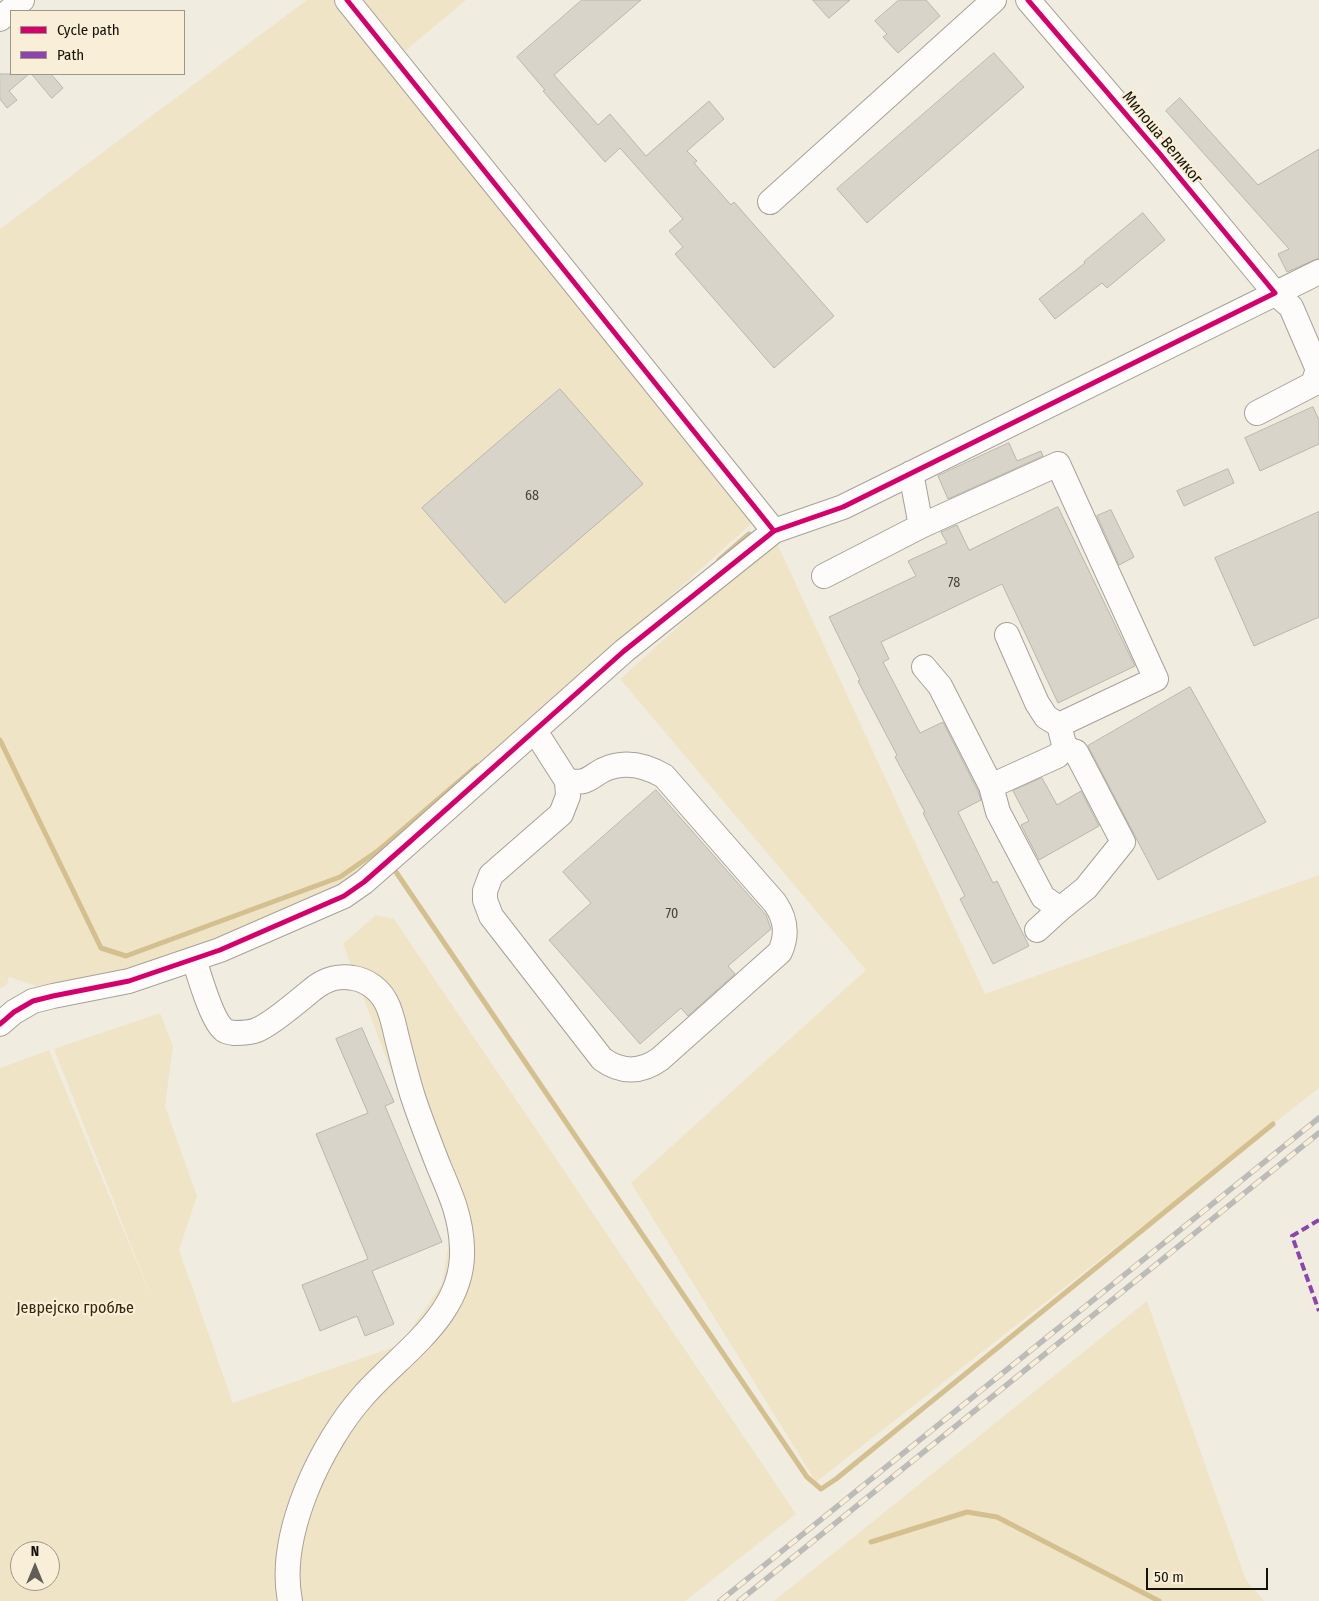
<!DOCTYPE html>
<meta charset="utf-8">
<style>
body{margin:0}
#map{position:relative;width:1319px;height:1601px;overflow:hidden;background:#f1ece0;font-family:"Fira Sans Condensed",sans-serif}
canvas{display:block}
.legend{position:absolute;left:10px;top:10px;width:175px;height:65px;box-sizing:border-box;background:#f9efd8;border:1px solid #9e9786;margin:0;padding:6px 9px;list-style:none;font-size:15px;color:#15120a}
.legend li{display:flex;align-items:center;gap:10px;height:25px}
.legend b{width:25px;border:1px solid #9e9786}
.north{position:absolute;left:10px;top:1541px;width:50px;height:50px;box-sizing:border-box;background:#f9efd8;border:1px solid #9e9786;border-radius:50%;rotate:0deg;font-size:14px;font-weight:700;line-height:20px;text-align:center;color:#15120a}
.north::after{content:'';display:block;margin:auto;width:18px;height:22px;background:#625e55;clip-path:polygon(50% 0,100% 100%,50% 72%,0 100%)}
.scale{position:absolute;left:1146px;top:1568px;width:122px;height:22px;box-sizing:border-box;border:2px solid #15120a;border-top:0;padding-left:6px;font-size:15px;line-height:18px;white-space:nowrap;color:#15120a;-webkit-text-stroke:4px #f9efd8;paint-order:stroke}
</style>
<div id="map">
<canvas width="1319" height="1601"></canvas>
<ul class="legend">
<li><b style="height:6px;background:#d6006c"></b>Cycle path</li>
<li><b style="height:6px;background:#8e44ad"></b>Path</li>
</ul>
<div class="north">N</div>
<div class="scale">50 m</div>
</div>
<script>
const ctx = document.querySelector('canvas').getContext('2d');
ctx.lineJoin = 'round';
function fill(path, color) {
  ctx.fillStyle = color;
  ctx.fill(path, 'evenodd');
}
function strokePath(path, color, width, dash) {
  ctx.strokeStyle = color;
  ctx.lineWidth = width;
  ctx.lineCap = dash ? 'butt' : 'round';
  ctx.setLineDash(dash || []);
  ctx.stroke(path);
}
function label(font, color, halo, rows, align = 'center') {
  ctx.font = font + ' "Fira Sans Condensed",sans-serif';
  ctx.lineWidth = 4.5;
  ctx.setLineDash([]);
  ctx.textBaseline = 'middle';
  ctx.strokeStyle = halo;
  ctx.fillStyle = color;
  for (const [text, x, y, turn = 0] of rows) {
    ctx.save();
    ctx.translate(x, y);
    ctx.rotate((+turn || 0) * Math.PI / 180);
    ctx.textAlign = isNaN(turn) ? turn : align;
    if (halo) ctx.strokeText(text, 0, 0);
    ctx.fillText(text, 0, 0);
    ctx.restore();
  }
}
fill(new Path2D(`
 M307,0H335L764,512L348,888L140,968L36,986L9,977L7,984L0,989V229Z
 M362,0H466L405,51Z
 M775,539L985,994L1319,875V1088L816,1482L631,1183L866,970L620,679Z
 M376,915L394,919L796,1514L685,1601H0V1068L49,1050L154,1304L54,1049L160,1013L173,1046L165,1106L197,1196L179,1250L233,1403L400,1345L442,1284L451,1229L343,944ZM20,1551H50V1581H20Z
 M1147,1301L1246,1580L1264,1601H774Z`), '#f0e4c7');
strokePath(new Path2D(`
 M719,560L749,534
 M0,740L101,948L126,956L340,877L379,850L381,853
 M379,850L477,766
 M396,872L807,1477L821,1489L836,1479L1273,1124
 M871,1542L967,1512L997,1517L1159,1601`), '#d4bf8e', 5);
const building = new Path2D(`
 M582,0H641L554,75L598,125L610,114L646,156L709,101L724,119L687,151L697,161L694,163L731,205L734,202L834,316L774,368L675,254L683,247L669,231L683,219L620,148L605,162L543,91L545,90L517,57Z
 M813,0H850L829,18Z
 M899,0H926L940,16L898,53L883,37L887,34L875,21Z
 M994,53L1024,87L867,223L837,189Z
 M0,74H29L9,91L17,100L7,108L0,99Z
 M32,74H51L63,88L52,98Z
 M1180,98L1258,185L1319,149V258L1287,272L1278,254L1289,249L1166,111Z
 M1143,213L1165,240L1107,288L1102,283L1055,319L1039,299L1085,263L1084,262Z
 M560,389L643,484L505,603L422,508Z
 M1313,407L1319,420V444L1260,471L1245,438Z
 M1009,443L1017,461L1041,451L1043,456L948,499L938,476Z
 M1228,469L1234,483L1184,506L1177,491Z
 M1058,507L1135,666L1058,703L1002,584L881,642L889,659L883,662L920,733L943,722L978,791L981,800L958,812L993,883L997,881L1029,946L993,964L960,899L965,896L923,813L925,812L895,757L897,755L858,681L860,680L829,617L916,576L908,561L947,543L941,532L957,525L969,550Z
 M1111,510L1134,557L1119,565L1097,516Z
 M1319,512V617L1254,646L1215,558Z
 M1190,687L1266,822L1158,880L1088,746Z
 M1042,778L1057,805L1081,791L1099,826L1039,860L1021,825L1029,821L1013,791Z
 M656,790L766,915L771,929L728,966L735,974L688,1016L681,1008L640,1044L549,940L591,903L563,872Z
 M362,1028L394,1102L385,1106L442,1242L372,1271L394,1324L365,1336L357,1316L320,1331L302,1285L368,1259L316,1134L368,1113L336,1039Z`);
fill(building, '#d8d4ca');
strokePath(building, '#b9b6ac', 1);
const minor = new Path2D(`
 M347,0L774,531
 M1028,0L1160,154L1275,293L1291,307L1319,372
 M0,19L22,0
 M770,202L994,0
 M1257,413L1313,384L1318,369
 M911,473L921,526
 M824,576L921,526L1058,464L1156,679L1059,725
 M1007,635L1037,703L1046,717L1059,725L1065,748L1076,752L1123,842L1086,888L1060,909L1037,930
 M924,667L940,686L991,786L998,812L1043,897L1060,909
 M535,731L567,781L568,796L561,814L491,875L485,891V900L491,916L602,1059C621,1073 641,1073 660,1059L780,952C788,934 786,919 775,903L664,776C645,765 624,760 603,770C587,779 587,784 567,781
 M991,786L1057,756L1065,748
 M194,959C199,975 211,1017 222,1028C225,1032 229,1032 234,1033C242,1033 250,1033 257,1030C270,1025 295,1004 307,994C312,990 316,986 322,983C331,978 343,976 353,978C367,980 380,990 386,1002C392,1013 394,1026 397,1038C402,1058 407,1078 413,1097C421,1121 430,1144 439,1167C451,1195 461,1217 462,1248C465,1314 403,1351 364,1395C321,1443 277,1535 290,1601
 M0,1024L14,1012L33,1001L53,996L129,981L220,950L344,896L364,882L405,846L624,651L774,531L843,507L1319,272`);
strokePath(minor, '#a6a299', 26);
strokePath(minor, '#fdfcfa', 24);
const rail = new Path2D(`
 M720,1601L1319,1118
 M739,1601L1319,1133`);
strokePath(rail, '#bcbbb8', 5.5);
strokePath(rail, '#f9efd8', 4, [11]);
strokePath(new Path2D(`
 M1319,1220L1292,1236L1319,1311`), '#8e44ad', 4, [8, 4]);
strokePath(new Path2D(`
 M347,0L774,531
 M0,1024L14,1012L33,1001L53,996L129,981L220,950L344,896L364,882L405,846L624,651L774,531L843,507L1275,293L1160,154L1028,0`), '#d6006c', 5);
label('14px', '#47443b', null, [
 ["68",532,496],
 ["78",954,583],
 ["70",672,914]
]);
label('16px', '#15120a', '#f9efd8', [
 ["Милоша Великог",1162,138,50]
]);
label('16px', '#33280a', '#f9efd8', [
 ["Јеврејско гробље",75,1309]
]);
</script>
